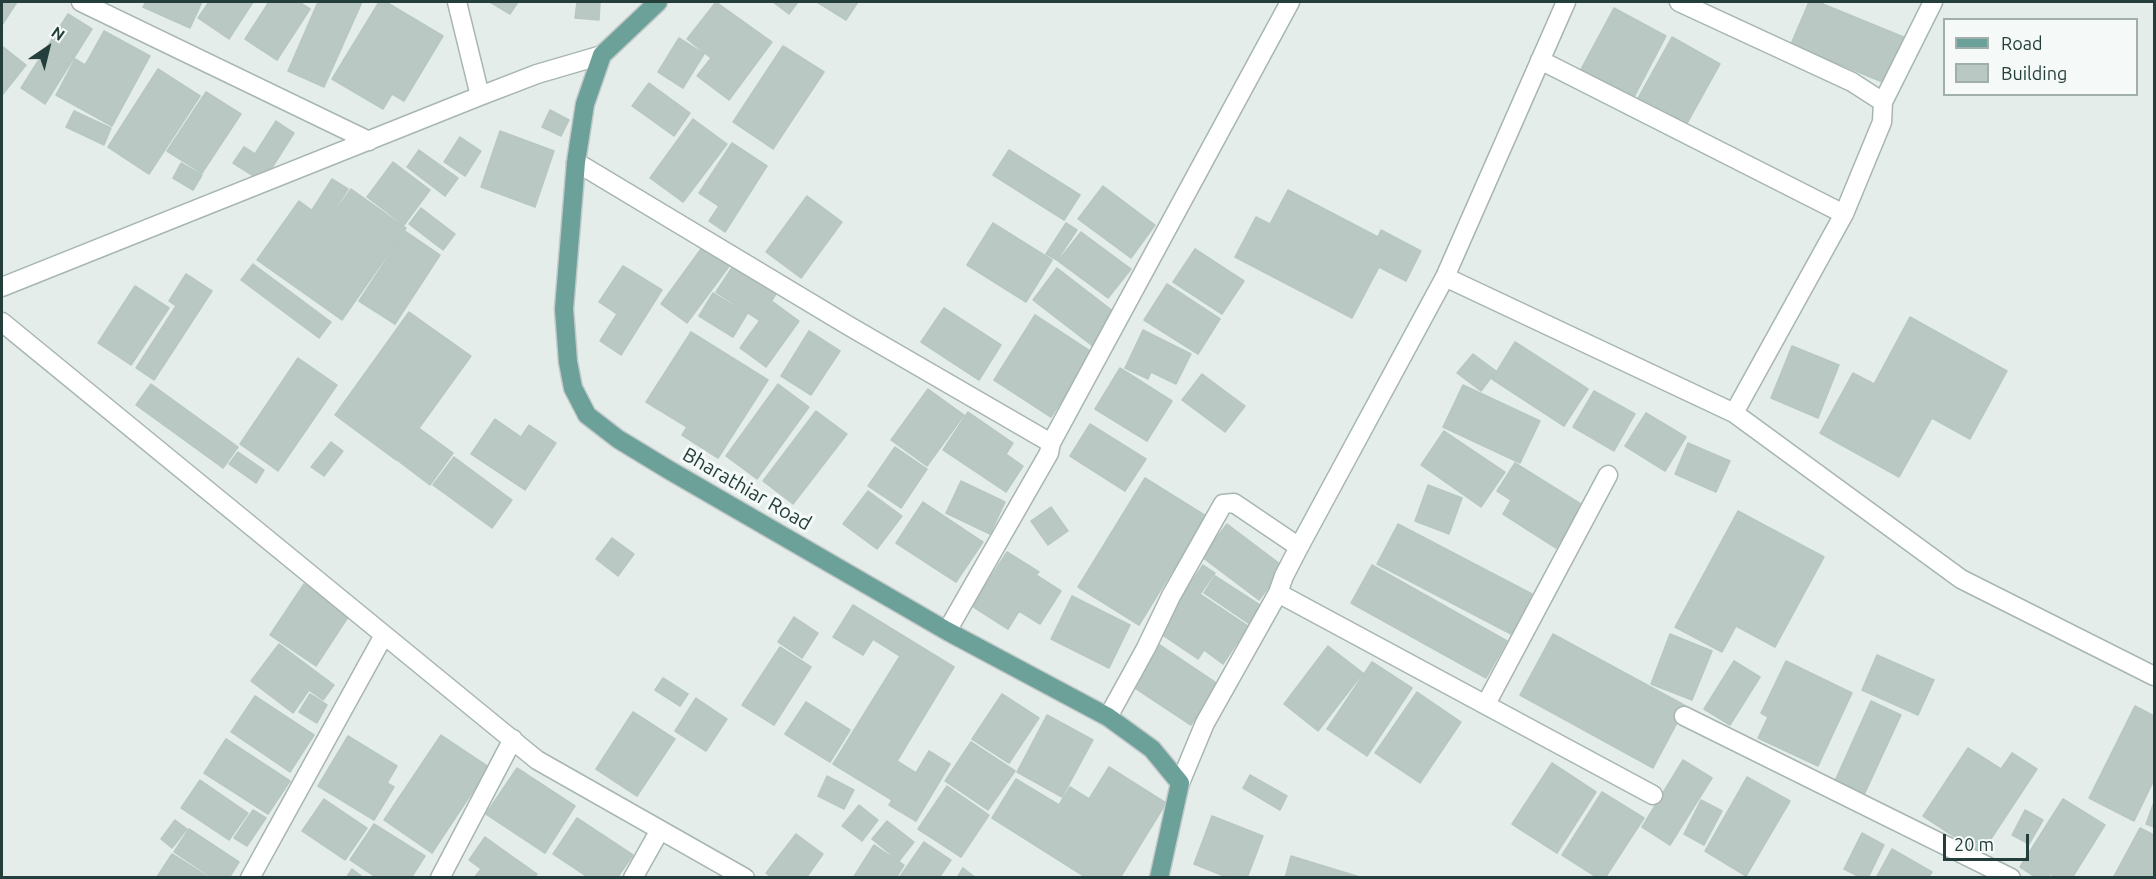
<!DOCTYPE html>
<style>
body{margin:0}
#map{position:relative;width:2156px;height:879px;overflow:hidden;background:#e5edeb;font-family:Ubuntu,sans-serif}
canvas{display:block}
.frame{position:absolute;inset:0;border:3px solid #243f3b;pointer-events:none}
.legend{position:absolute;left:1943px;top:18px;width:195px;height:78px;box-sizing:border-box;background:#f5faf8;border:2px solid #a1afac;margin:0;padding:8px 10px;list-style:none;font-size:18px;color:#243f3b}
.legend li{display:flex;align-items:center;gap:12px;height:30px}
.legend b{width:30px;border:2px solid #a1afac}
.north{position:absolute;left:18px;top:18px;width:60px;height:60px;-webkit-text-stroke:4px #f5faf8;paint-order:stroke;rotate:35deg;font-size:16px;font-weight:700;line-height:24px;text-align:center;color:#243f3b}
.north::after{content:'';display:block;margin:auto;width:21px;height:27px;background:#243f3b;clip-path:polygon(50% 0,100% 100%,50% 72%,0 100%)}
.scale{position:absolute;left:1943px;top:834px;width:86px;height:27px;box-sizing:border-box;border:3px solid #243f3b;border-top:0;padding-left:8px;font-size:18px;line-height:21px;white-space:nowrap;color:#243f3b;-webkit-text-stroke:4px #f5faf8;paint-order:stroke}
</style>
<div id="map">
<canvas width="2156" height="879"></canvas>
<div class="frame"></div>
<ul class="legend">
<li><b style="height:8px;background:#6ba199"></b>Road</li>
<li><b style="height:16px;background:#bac8c4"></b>Building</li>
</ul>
<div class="north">N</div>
<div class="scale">20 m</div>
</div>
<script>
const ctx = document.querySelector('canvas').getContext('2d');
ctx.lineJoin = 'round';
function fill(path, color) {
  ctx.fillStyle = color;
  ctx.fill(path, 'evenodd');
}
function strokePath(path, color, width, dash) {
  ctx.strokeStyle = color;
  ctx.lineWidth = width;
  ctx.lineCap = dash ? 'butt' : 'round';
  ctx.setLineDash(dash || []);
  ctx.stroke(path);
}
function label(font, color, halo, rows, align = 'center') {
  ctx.font = font + ' Ubuntu,sans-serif';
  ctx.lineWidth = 6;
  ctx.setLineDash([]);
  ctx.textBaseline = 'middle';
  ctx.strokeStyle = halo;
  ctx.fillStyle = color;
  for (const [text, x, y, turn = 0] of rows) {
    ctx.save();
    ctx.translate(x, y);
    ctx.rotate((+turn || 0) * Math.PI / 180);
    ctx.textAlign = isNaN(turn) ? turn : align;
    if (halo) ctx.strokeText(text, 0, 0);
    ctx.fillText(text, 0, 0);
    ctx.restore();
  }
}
const building = new Path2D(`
 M2,2H17L2,25Z
 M146,2H202L190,28L143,7Z
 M209,2H253L229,39L198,18Z
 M269,2H299L310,9L277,60L245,39Z
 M318,2H362L324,87L288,71Z
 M379,2H386L443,36L404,101L392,94L383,109L332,79Z
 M490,2H518L510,14Z
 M577,2H600L599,20L575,18Z
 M716,2L772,42L729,100L697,76L711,58L687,39Z
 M773,2H798L789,14Z
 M817,2H858L846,20Z
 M1809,2H1818L1906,38L1887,84L1791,44Z
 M1614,8L1666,36L1633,99L1580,71Z
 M68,14L92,29L45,104L21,88Z
 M104,31L150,56L112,126L56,95L75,59L85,65Z
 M1672,37L1720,64L1685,127L1637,100Z
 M679,38L704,54L683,88L658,72Z
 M2,46L26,65L3,94L2,93Z
 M783,46L824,72L773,149L733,122Z
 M158,69L200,96L149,174L108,147Z
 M649,83L690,113L674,136L632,106Z
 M206,92L241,114L202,173L167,151Z
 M550,110L569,120L561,136L542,127Z
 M74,111L111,128L104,145L66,127Z
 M693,119L727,144L683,202L650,178Z
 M276,121L294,133L263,182L233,163L244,147L255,154Z
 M500,131L554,151L535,207L481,187Z
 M460,137L481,151L465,176L444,162Z
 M732,143L767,166L725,232L709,221L719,206L699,193Z
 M419,150L458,178L445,196L407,167Z
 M1009,150L1080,195L1064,220L993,175Z
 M393,162L430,190L404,225L367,197Z
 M181,163L202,175L193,190L173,178Z
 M332,179L348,189L328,220L312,210Z
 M1103,186L1155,225L1131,258L1078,219Z
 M351,189L406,228L342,320L257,260L299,201L328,222Z
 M1288,190L1378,237L1381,230L1421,251L1406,281L1379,267L1352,318L1235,257L1256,217L1270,224Z
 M807,196L842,222L801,278L766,252Z
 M421,208L455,234L443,250L409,224Z
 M993,223L1052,260L1026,302L967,265Z
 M1066,223L1077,230L1057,260L1046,254Z
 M405,231L440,255L395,324L359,301Z
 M1081,232L1131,269L1108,298L1058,261Z
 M706,242L733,261L687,323L661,304Z
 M1195,249L1244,281L1222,314L1173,282Z
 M735,263L778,291L759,320L716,292Z
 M253,264L331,322L319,338L241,280Z
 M623,266L662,290L621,355L600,341L617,314L599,302Z
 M1057,268L1118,315L1094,347L1033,300Z
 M186,274L212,291L154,380L136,368L176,306L169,301Z
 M1167,284L1220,319L1198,354L1144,320Z
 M135,286L169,308L131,365L98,343Z
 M713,293L747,314L733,337L699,316Z
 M773,302L799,321L766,367L740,348Z
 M944,308L1001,345L979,380L921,342Z
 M409,312L471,356L396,460L335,415Z
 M1035,315L1093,353L1051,417L994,380Z
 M1910,317L2007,371L1970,439L1932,418L1899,477L1820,433L1853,373L1874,384Z
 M1143,330L1191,354L1176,384L1151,372L1148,379L1125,368Z
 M809,331L840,351L811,395L781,376Z
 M691,332L768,380L718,458L682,435L687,427L646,402Z
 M1515,342L1588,389L1564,426L1492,379Z
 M1792,346L1839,365L1818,418L1771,398Z
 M1473,354L1496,371L1481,391L1457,373Z
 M298,358L337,385L278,471L240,444Z
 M1120,368L1172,401L1147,441L1095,409Z
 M1202,374L1245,406L1225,432L1182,400Z
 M151,384L238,447L223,468L136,405Z
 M778,384L809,407L757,479L726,456Z
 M1463,385L1540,421L1520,463L1443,427Z
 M928,389L964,415L927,466L891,440Z
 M1594,391L1635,414L1614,451L1573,427Z
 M816,411L847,434L793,504L763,481Z
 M968,412L1013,443L1006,454L1023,466L1006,492L943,450Z
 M1646,413L1686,437L1665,471L1625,446Z
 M495,419L521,437L529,425L556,443L525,490L471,454Z
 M1090,424L1146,459L1125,491L1070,456Z
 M420,429L453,453L430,485L397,460Z
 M1444,431L1505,472L1481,507L1421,465Z
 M331,442L343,451L324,476L311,467Z
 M1688,443L1730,461L1716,492L1675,474Z
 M895,447L927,469L901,508L868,486Z
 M238,452L264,470L256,483L229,464Z
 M454,457L512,500L492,528L433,485Z
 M1515,463L1584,506L1556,548L1503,514L1511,500L1497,491Z
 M1145,478L1206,516L1139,625L1078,587Z
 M961,481L1005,502L990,534L946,513Z
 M1428,485L1462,498L1449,534L1415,521Z
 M868,491L902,516L877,549L843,524Z
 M923,502L983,542L956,582L896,543Z
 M1051,507L1068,531L1048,545L1031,521Z
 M1738,511L1824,557L1775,647L1736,626L1722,652L1675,627Z
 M1227,524L1284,567L1259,600L1202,557Z
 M1398,524L1532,594L1511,634L1377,564Z
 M612,538L634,554L618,576L596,559Z
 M1007,552L1039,572L1036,575L1061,591L1040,624L1019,611L1008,629L972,606Z
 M1203,565L1215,573L1200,594L1248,626L1223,664L1204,650L1198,659L1158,632Z
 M1372,565L1507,641L1486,678L1351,603Z
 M1215,576L1263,607L1251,625L1204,593Z
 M304,584L350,614L316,666L270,635Z
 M1072,596L1130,625L1109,668L1051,639Z
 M853,605L954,667L897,761L916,773L929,751L950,764L916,821L889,805L892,800L833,764L900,656L873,639L863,655L833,637Z
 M794,617L818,633L802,658L778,642Z
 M1553,634L1686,706L1653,768L1520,695Z
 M1670,634L1712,651L1692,700L1651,684Z
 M1157,643L1218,684L1191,725L1129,684Z
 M279,644L334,685L323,700L309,690L293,713L251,681Z
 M1328,646L1363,673L1318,731L1284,704Z
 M780,647L811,667L774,725L742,705Z
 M1877,655L1934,680L1918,715L1862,690Z
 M1734,661L1760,677L1730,725L1704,709Z
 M1786,661L1852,693L1818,766L1758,738L1768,717L1761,713Z
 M1372,662L1412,688L1367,756L1327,729Z
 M663,678L688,694L680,706L655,690Z
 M1417,692L1461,722L1420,783L1375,753Z
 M310,694L327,705L317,723L299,712Z
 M1002,694L1039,718L1009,763L972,739Z
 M255,696L314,735L290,772L231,732Z
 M696,698L727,719L706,751L675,731Z
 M1871,701L1901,715L1863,797L1834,783Z
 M806,702L850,730L830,762L785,734Z
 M2135,706L2154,716V780L2134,821L2089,798Z
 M633,712L675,739L637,796L596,769Z
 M1047,715L1093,740L1062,797L1017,772Z
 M441,735L489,767L432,853L384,820Z
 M348,736L397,766L387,783L394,787L374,820L318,786Z
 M226,739L290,781L268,814L204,773Z
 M971,742L1015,771L988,810L945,781Z
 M1968,748L2001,769L2012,753L2037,769L1981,854L1923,816Z
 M1683,760L1712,778L1670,845L1642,827Z
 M1552,763L1596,792L1557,853L1512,824Z
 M1109,767L1166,803L1120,878H1087L992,818L1016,779L1059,805L1070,787L1089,799Z
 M517,768L575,806L545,853L486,814Z
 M1250,775L1287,796L1280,810L1243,788Z
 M827,776L854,790L844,809L818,796Z
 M1747,777L1790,801L1746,876L1705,851Z
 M200,780L248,813L229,840L181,808Z
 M947,786L989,815L961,857L918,829Z
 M1602,792L1644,818L1605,878H1598L1562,855Z
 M324,799L367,828L345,860L302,831Z
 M2063,799L2105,825L2072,878H2056L2050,874L2048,878H2037L2020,867Z
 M1701,800L1722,811L1704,845L1684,834Z
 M2154,802V827L2146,824Z
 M859,805L878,820L862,841L842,826Z
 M253,810L266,818L247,846L234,838Z
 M2025,810L2043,820L2029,844L2012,835Z
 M1212,816L1263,836L1247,878H1229L1194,864Z
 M577,818L633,855L617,878H589L553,854Z
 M175,820L187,829L172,848L161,839Z
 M887,821L914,842L899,861L872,839Z
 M374,824L425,856L411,878H377L350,860Z
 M2140,828L2154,835V878H2113Z
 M189,829L239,862L229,878H213L174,852Z
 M1862,833L1884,845L1868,878H1862L1844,869Z
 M796,834L823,854L806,878H772L766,873Z
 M485,837L537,874L534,878H474L481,869L469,860Z
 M924,842L951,860L939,878H899Z
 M874,845L904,865L896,878H853Z
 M1892,849L1932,872L1928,878H1876Z
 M172,854L210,878L157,877Z
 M1291,856L1363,878H1285Z
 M963,868L976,878H957Z
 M352,869L364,878H346Z`);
fill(building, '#bac8c4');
strokePath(building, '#b7c7c2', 1.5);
const minor = new Path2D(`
 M81,2L369,141
 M457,2L480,96
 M1679,2L1852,82L1883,102
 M1540,60L1844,214
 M576,162L849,326L1051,443
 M1445,277L1734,413L1961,579L2154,676
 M2,287L480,96L537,74L602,55
 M2,322L537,760L745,878
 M1734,413L1844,214L1882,122L1883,102L1933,2
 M1278,593L1653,795
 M947,631L1049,453L1051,443L1290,2
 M1486,704L1608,475
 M1684,716L2011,878
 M1108,717L1146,648L1171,596L1223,504L1234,503L1299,547
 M1180,783L1205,723L1278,593L1284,576L1299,547L1445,277L1566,2
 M250,878L384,635
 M440,878L513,739
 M633,878L660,830`);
const major = new Path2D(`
 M658,2L602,55L585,104L576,162L564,309L568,362L573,388L587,415L618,439L669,470L947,631L1108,717L1152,749L1180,783L1159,878`);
strokePath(minor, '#a7b5b3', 21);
strokePath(major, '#c2c9c8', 21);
strokePath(minor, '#fff', 18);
strokePath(major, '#6ba199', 18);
label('20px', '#243f3b', '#f5faf8', [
 ["Bharathiar Road",747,489,30]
]);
</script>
